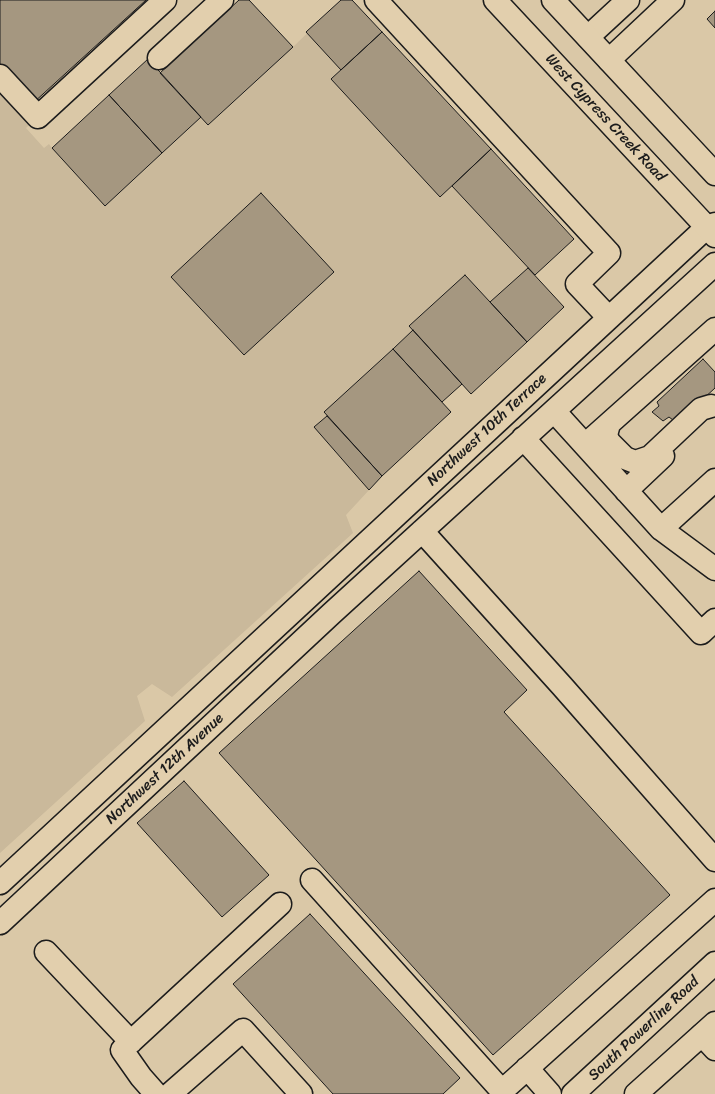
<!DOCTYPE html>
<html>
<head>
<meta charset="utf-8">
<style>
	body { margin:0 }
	canvas { display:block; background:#dac8a7 }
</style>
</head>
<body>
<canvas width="715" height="1094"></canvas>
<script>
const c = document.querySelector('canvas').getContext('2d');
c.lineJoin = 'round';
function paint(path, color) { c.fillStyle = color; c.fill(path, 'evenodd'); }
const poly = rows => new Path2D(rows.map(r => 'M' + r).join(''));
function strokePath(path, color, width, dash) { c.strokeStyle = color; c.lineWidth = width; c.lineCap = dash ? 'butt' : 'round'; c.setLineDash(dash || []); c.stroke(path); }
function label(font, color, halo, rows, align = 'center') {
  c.font = font + ' Sriracha,sans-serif'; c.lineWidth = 3.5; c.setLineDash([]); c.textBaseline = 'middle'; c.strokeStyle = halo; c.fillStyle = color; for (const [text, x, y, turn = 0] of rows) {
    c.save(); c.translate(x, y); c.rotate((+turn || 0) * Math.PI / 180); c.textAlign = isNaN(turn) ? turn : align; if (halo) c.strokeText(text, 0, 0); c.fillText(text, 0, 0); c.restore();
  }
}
paint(poly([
	[0,0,165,0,26,128,44,148,49,144,52,148,148,59,160,73,239,0,249,0,293,47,341,0,352,0,574,239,535,275,564,307,471,394,462,384,442,402,451,412,382,476,346,515,353,533,172,697,152,684,137,696,145,721,0,853]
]), '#cab99b');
const building = poly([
	[0,0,146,0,32,104,0,69,0,0],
	[239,0,249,0,293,47,208,125,160,73,239,0],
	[341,0,352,0,382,32,341,70,306,32,341,0],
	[715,11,715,28,707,19,715,11],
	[382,32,491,149,440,197,331,79,382,32],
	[148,59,201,117,162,153,109,95,148,59],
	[109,95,162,153,105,206,52,148,109,95],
	[491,149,574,239,535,275,452,186,491,149],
	[261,193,334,272,244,355,171,277,261,193],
	[528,268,564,307,527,342,490,302,528,268],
	[465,275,527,342,471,394,409,326,465,275],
	[413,330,462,384,442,402,393,349,413,330],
	[393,349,451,412,382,476,324,412,393,349],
	[703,359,715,372,715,388,677,423,669,417,663,421,652,412,659,406,657,402,703,359],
	[327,416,382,476,369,490,314,427,327,416],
	[419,571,527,690,504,712,670,895,493,1055,219,753,419,571],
	[184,781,269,875,222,917,137,823,184,781],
	[310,914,460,1078,443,1094,333,1094,233,984,310,914]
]);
paint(building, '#a59780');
strokePath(building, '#1c1c1c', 1);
const minor = poly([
	[376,0,609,253,577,284,609,318],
	[588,37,628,0],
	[159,58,222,0],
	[609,60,673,0],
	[0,76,38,117,165,0],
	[554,411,661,529,715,569],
	[609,424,606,435,609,442,625,458,635,462,650,457,701,409,711,406],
	[523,438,701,633,715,620],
	[585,445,715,329],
	[626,491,663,456],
	[661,529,715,480],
	[422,531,562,686,715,860],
	[312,880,502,1091,715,900],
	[0,883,707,227,715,224],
	[0,923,331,614,715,264],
	[46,952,131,1042],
	[702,1035,715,1049],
	[527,1068,550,1094],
	[156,1094,141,1077,122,1050,280,904],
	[170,1094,243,1030,301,1094]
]);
const major = poly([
	[495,0,715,236],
	[553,0,715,174],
	[573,1094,715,963],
	[636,1094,715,1023]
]);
strokePath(minor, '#1c1c1c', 25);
strokePath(major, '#1c1c1c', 25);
strokePath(minor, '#e2cfad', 22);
strokePath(major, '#e2cfad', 22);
label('15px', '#1c1c1c', '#e2cfad', [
	["West Cypress Creek Road",605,118,47],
	["Northwest 10th Terrace",487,430,-43],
	["Northwest 12th Avenue",165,769,-43],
	["South Powerline Road",644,1029,-43]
]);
</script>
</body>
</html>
